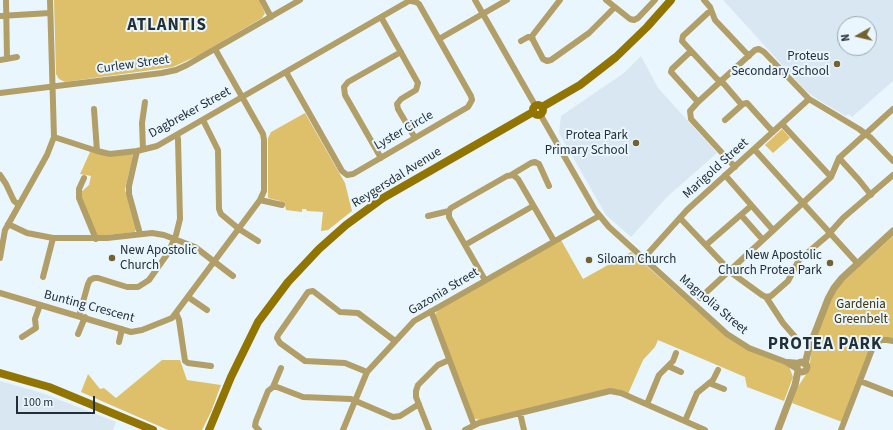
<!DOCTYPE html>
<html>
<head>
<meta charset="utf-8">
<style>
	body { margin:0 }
	#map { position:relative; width:893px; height:430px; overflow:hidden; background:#e9f6fe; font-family:"Source Sans 3",sans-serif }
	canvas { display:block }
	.north { position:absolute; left:837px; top:16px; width:40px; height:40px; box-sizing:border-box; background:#e9f6fe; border:1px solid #9aa6ae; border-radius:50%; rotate:262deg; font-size:11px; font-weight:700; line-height:16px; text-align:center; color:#232f36 }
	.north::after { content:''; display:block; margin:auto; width:14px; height:18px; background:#736230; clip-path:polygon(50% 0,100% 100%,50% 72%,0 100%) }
	.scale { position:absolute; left:16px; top:396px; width:79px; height:18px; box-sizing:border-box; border:2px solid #232f36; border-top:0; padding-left:5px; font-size:12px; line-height:14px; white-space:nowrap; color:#232f36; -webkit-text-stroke:3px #e9f6fe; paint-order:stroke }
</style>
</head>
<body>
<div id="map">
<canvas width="893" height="430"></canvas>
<div class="north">N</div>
<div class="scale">100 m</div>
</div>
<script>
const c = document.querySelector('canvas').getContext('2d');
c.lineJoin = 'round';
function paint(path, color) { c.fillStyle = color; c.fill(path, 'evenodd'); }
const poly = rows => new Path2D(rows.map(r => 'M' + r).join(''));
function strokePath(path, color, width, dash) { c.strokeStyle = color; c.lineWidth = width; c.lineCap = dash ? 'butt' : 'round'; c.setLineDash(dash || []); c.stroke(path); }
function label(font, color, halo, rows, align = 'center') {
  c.font = font + ' "Source Sans 3",sans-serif'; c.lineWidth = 4; c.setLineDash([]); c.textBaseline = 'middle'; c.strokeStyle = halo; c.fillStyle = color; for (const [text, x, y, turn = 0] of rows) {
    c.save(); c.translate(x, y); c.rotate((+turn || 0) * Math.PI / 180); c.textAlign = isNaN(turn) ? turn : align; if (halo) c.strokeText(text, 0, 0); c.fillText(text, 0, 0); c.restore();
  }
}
paint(poly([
	[723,0,893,0,893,81,852,117,848,114,846,116,817,99,805,90],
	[845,24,869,24,869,48,845,48],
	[641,56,658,88,717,153,667,197,631,237,606,215,559,133,561,116,624,73],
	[0,381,42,393,116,422,113,430,0,430]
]), '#d8e7f1');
paint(poly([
	[54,0,259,0,265,13,262,18,199,55,173,67,65,82,59,79,56,74],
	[305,113,345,183,352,211,328,230,321,231,323,212,307,211,306,209,302,209,302,212,286,210,285,205,280,201,268,198,268,138,271,132],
	[782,129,790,138,773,153,765,145],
	[90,152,131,154,133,156,125,190,137,227,135,232,99,236,97,236,81,198,81,192,89,185,91,176,80,174,81,172],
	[893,236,893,339,877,340,872,344,842,422,792,403,797,388,809,370,812,348,830,301,840,284],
	[561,240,583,279,631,252,721,332,789,366,793,377,784,401,747,387,745,377,658,340,655,347,643,360,628,394,617,389,480,420,476,419,474,418,435,315,436,313,438,310],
	[162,360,180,360,187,380,221,385,211,412,202,430,168,430,81,392,88,374,100,389,104,388,116,398]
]), '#dec06a');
strokePath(poly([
	[6,0,7,59],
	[262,0,271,17],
	[475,0,535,105],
	[560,0,532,36,533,40,543,59,547,61,551,60,589,33,615,7],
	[606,0,630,19,634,20,638,18,655,0],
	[704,0,710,7,715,20,749,56],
	[711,10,683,36,682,41,717,79,724,84,742,105],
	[0,16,50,13],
	[381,17,418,83,416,90,401,99,397,104,398,109,415,138],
	[439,39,507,0],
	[521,41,528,37,532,38],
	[691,51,672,69,671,72,698,102],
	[0,60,17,57],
	[0,93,162,73,176,70,187,65,300,0],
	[94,109,97,151],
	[540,114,595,210,609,227,727,334,749,348,786,362,797,369],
	[203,120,218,150,219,209,221,214,239,229,258,241],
	[725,120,743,104,747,103,773,132],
	[782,124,831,177],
	[54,137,97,151,110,154,137,151,157,146,409,1,411,1,416,2,419,4,471,96,472,100,468,107,353,174,347,175,342,171,286,72],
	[143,149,142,123,145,102],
	[754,149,858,264],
	[137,151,129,186,129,194,140,234],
	[381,158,345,95,344,87,348,82,401,52],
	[839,158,859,180,871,195],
	[735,167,691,119,690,111,698,102,755,50,759,49,764,52,809,99],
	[0,175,6,184,14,201,19,205],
	[511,175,531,163,535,162,539,164,549,186],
	[725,175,773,230],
	[84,178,79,189,79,198,96,239],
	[260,200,282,205],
	[741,215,763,240],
	[428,216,449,211],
	[680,218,733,274,762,295,766,297,771,296,788,281,799,260,827,236,843,218,893,175],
	[8,224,27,233,53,238,107,238,152,233,164,235,195,247,233,276],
	[465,245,533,206],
	[706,245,751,206],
	[0,258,5,230,47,155,54,137,50,0],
	[643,259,687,210,809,99,859,129,871,138,893,161],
	[43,277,53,238],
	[485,280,449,217,449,211,451,208,507,176,513,175,518,179,554,241],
	[0,293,131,332,142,330,172,318,260,200,264,191,264,140,263,134,215,49],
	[188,297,207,310],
	[766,297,783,323,796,338],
	[700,298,831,177,839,158,893,109],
	[431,311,474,425],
	[176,313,179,320,185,361,188,363,211,366],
	[79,316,88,284,90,280,94,278,98,278,127,287,138,287,149,280,168,253,176,235,180,219,178,139,177,135],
	[78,334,85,317],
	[22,337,36,328,35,319,40,305],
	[119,342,122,329],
	[788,362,800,363],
	[668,366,681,372],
	[367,372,345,363,305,361,280,343,277,338,278,335,308,292,313,291,340,312,358,313,395,341],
	[860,381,893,394],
	[709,383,724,389],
	[273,387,277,387,303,397,351,399,393,417,400,416,419,404],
	[647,404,659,375,673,361,676,353],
	[520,413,524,430],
	[685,421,697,393,713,380,718,370],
	[259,430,255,426,256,421,268,391,273,387,281,368],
	[343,430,367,372,414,321,599,216],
	[429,430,416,397,416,391,418,385,438,365,449,360],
	[465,430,479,423,610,391,621,393,705,430],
	[841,430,873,347,881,340,887,340,893,341]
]), '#b29e67', 6);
strokePath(poly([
	'797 367a5 5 0 1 1 10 0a5 5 0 1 1-10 0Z',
	[805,364,809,348,828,299,834,288,842,278,893,231],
	[778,430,795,385,798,371]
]), '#b29e67', 7);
strokePath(poly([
	'533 110a5 5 0 1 1 10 0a5 5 0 1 1-10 0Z',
	[542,107,580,85,616,57,647,27,671,0],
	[0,373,49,387,153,430],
	[209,430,231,377,258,322,288,282,319,249,346,225,383,198,533,112]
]), '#927400', 8);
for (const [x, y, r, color] of [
	[837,64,4,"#736230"],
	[636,143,4,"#736230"],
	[112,258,4,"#736230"],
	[589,260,4,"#736230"],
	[830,263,4,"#736230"]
]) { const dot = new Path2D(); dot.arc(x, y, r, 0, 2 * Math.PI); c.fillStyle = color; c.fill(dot); strokePath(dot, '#e9f6fe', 1.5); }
label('13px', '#232f36', '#e9f6fe', [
	["Proteus",829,57],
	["Secondary School",829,72],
	["Protea Park",628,136],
	["Primary School",628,151],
	["New Apostolic",120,251,"left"],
	["Church",120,266,"left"],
	["New Apostolic",822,256],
	["Church Protea Park",822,271],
	["Siloam Church",597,260,"left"]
], 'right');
label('13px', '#232f36', '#e9f6fe', [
	["Curlew Street",133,65,-8],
	["Dagbreker Street",190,113,-29],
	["Lyster Circle",404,131,-30],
	["Marigold Street",716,169,-42],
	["Reygersdal Avenue",397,178,-32],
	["Gazonia Street",444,292,-31],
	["Magnolia Street",713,305,40],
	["Bunting Crescent",89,307,15]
]);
label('13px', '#41350e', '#e9f6fe', [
	["Gardenia",861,305],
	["Greenbelt",861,320]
]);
c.letterSpacing = '1px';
label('bold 17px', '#232f36', '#e9f6fe', [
	["ATLANTIS",167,26],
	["PROTEA PARK",825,345]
]);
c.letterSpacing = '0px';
</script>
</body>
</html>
